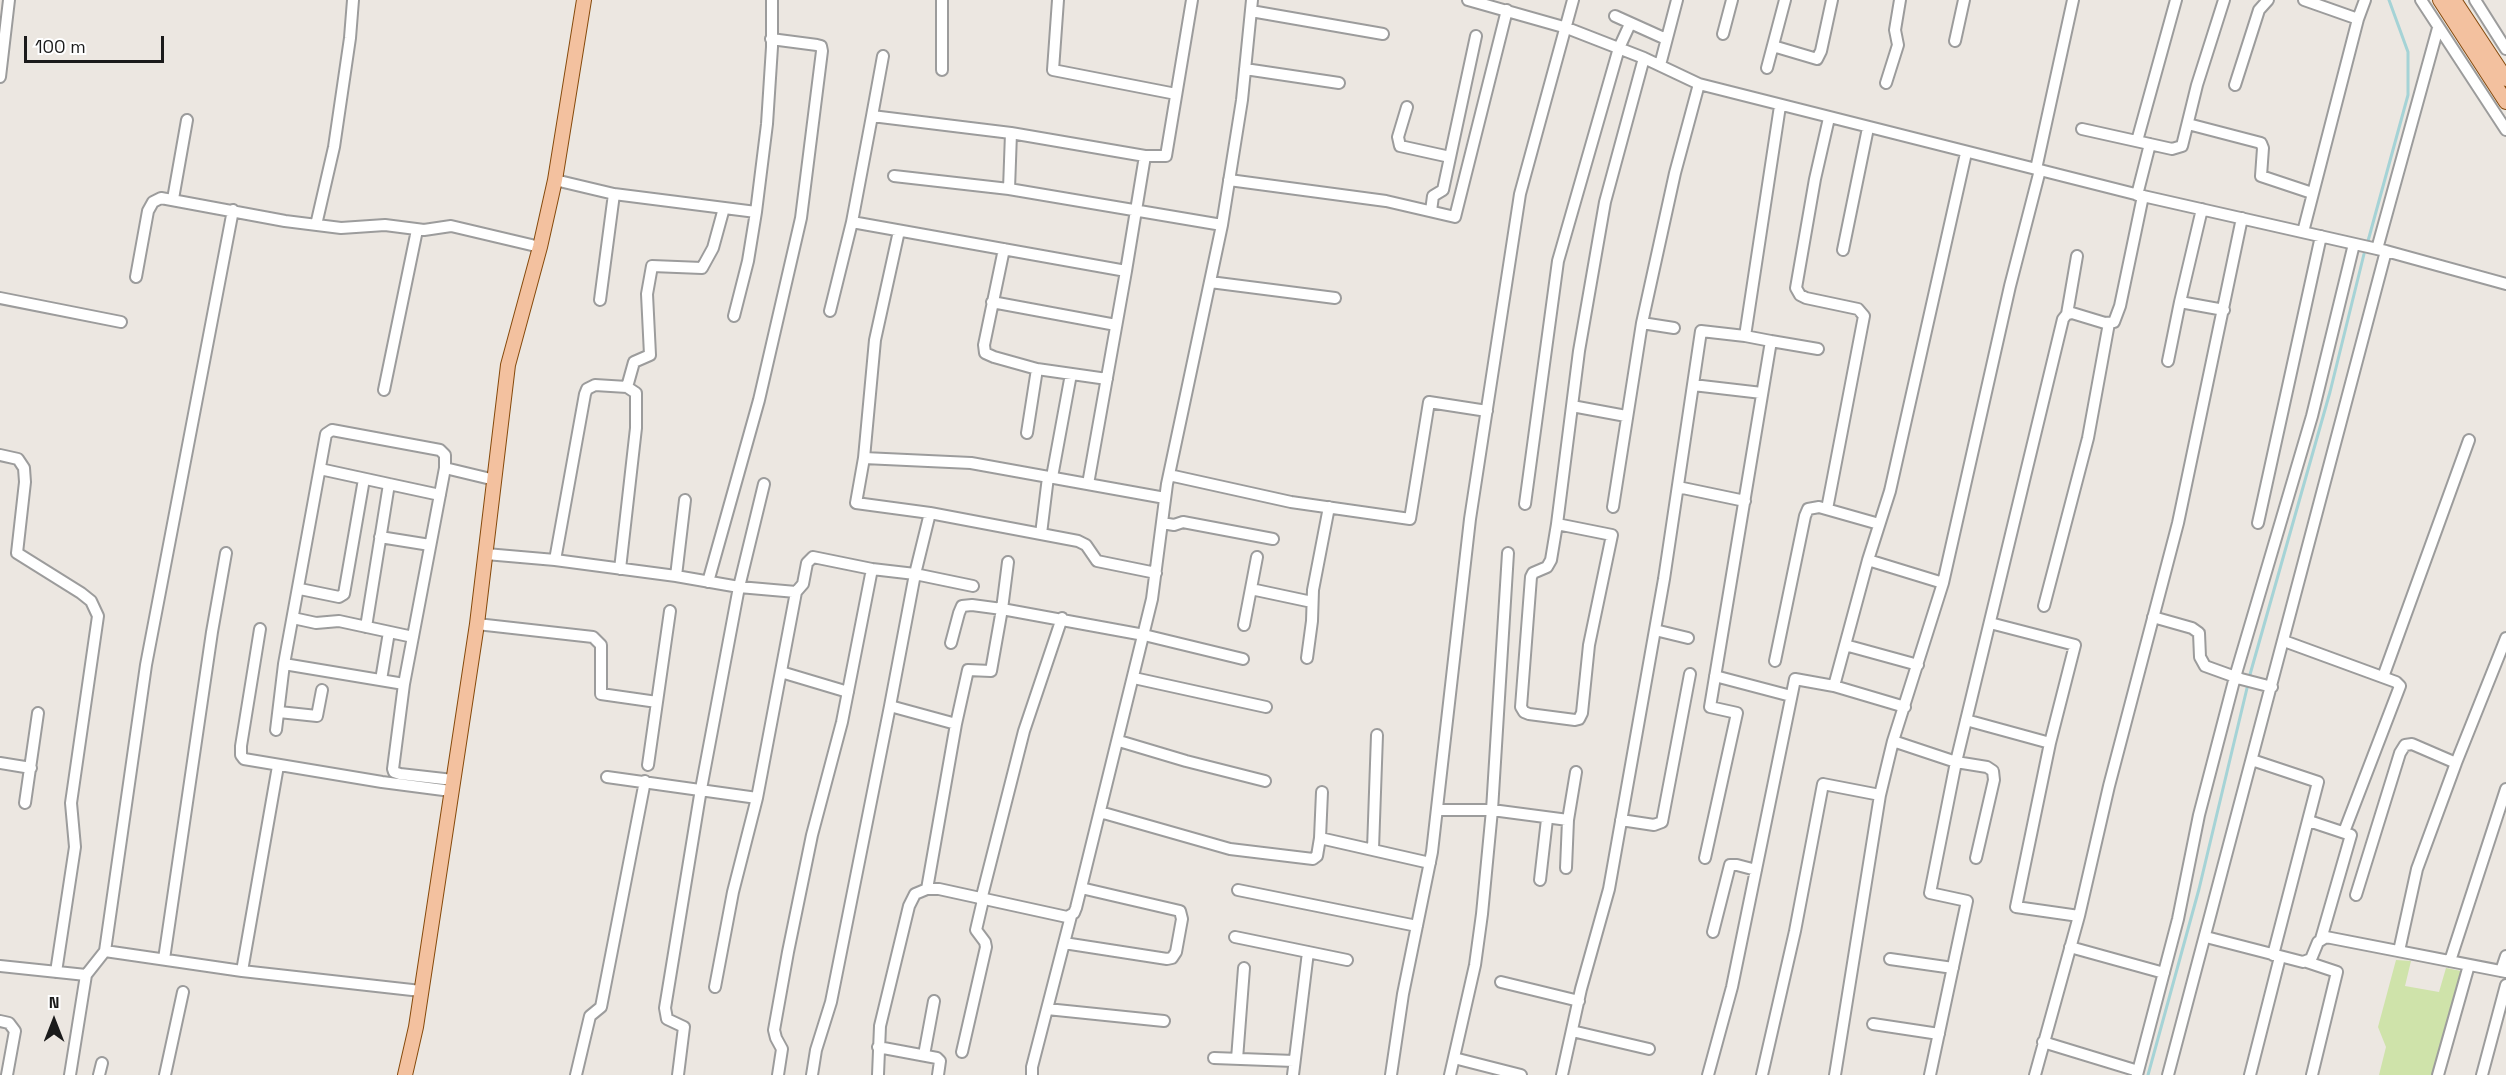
<!DOCTYPE html>
<html>
<head>
<meta charset="utf-8">
<style>
	body { margin:0 }
	#map { position:relative; width:2506px; height:1075px; overflow:hidden; background:#ece7e1; font-family:"Space Grotesk",sans-serif }
	canvas { display:block }
	.north { position:absolute; left:24px; top:991px; width:60px; height:60px; -webkit-text-stroke:4px #fff; paint-order:stroke; rotate:0deg; font-size:16px; font-weight:700; line-height:24px; text-align:center; color:#1b1b1b }
	.north::after { content:''; display:block; margin:auto; width:21px; height:27px; background:#1b1b1b; clip-path:polygon(50% 0,100% 100%,50% 72%,0 100%) }
	.scale { position:absolute; left:24px; top:36px; width:140px; height:27px; box-sizing:border-box; border:3px solid #1b1b1b; border-top:0; padding-left:8px; font-size:18px; line-height:21px; white-space:nowrap; color:#1b1b1b; -webkit-text-stroke:4px #fff; paint-order:stroke }
</style>
</head>
<body>
<div id="map">
<canvas width="2506" height="1075"></canvas>
<div class="north">N</div>
<div class="scale">100 m</div>
</div>
<script>
const c = document.querySelector('canvas').getContext('2d');
c.lineJoin = 'round';
function paint(path, color) { c.fillStyle = color; c.fill(path, 'evenodd'); }
const poly = rows => new Path2D(rows.map(r => 'M' + r).join(''));
function strokePath(path, color, width, dash) { c.strokeStyle = color; c.lineWidth = width; c.lineCap = dash ? 'butt' : 'round'; c.setLineDash(dash || []); c.stroke(path); }
paint(poly([
	[2396,960,2411,961,2405,986,2439,992,2446,968,2461,971,2434,1075,2379,1075,2386,1047,2378,1027]
]), '#cfe3aa');
strokePath(poly([
	[2368,241,2408,95,2408,52,2389,0],
	[2249,678,2330,392,2364,254],
	[2148,1075,2199,889,2248,684]
]), '#a5d3d6', 3);
const minor = poly([
	[1058,0,1053,70,1176,94],
	[1468,0,1567,28,1644,58,1699,84,2143,196,2386,251,2506,284],
	[2304,0,2358,19],
	[2421,0,2506,130],
	[2475,0,2506,49],
	[1251,11,1383,34],
	[1615,16,1666,39],
	[1723,34,1732,0],
	[1955,41,1964,0],
	[1773,46,1817,59,1821,51,1832,0],
	[1660,65,1677,0],
	[1767,68,1785,0],
	[1245,69,1339,83],
	[942,70,942,0],
	[0,77,9,0],
	[1886,83,1898,45,1895,30,1900,0],
	[2235,85,2259,10,2268,0],
	[1407,107,1398,137,1400,146,1450,157],
	[872,116,1011,133,1145,156,1126,271,852,222,872,116],
	[872,116,883,56],
	[2188,124,2261,143,2263,148,2261,176,2312,193],
	[2082,129,2172,149,2182,146,2197,85,2224,0],
	[2137,141,2176,0],
	[1145,156,1166,156,1192,0],
	[2036,169,2073,0],
	[894,176,1009,189,1222,225],
	[555,180,614,194,756,212,767,124,772,47,772,0],
	[1229,180,1386,201,1455,217,1507,10],
	[1009,189,1011,133],
	[2137,195,2150,144],
	[173,199,187,120],
	[2202,209,2180,302,2224,310],
	[1431,211,1433,196,1443,190,1476,36],
	[316,225,334,147,350,38,353,0],
	[899,231,875,340,864,458,856,503,930,513],
	[2303,232,2358,19,2365,0],
	[1004,249,984,345,985,353,994,357,1037,369,1107,379],
	[2377,249,2438,28],
	[1843,250,1868,128],
	[136,277,148,211,153,202,161,198,285,221,341,228,385,225,424,230,451,226,540,247],
	[1210,282,1335,298],
	[0,298,121,322],
	[600,300,614,194],
	[992,302,1116,325],
	[830,311,852,222],
	[2067,314,2077,256],
	[734,316,748,261,756,212],
	[1642,323,1674,328],
	[1771,341,1818,349],
	[2168,361,2180,302],
	[1693,385,1762,393],
	[627,387,634,362,650,355,647,294,652,266,702,268,713,248,724,208],
	[384,390,417,230],
	[1572,406,1626,416],
	[1027,433,1037,369],
	[0,455,18,459,24,468,25,482,17,553,81,593,91,601,98,616,71,803,75,847,56,972],
	[864,458,971,463,1165,498],
	[445,468,495,480],
	[320,469,389,484,366,627],
	[1169,475,1291,502,1410,519,1429,402,1487,411],
	[1052,477,1071,374],
	[389,484,440,495],
	[1088,484,1126,271],
	[1678,487,1745,501],
	[1525,504,1558,261,1619,48,1630,24],
	[1613,507,1642,323,1675,173,1699,84],
	[1827,509,1864,316,1858,309,1806,298,1800,295,1796,288,1815,179,1829,118],
	[1162,523,1174,525,1183,522,1273,539],
	[2258,523,2321,236],
	[1557,524,1551,560,1547,567,1533,573,1531,577,1521,707,1524,712,1529,714,1575,720,1579,719,1582,713,1589,645,1612,535,1557,524,1579,351,1605,202,1644,58],
	[1041,534,1048,477],
	[380,537,430,545],
	[486,554,555,560,676,576,739,587,796,592,803,584,807,563,813,557,872,569,915,574,930,513,1078,541,1086,545,1097,561,1156,573],
	[555,560,585,394,587,389,595,385,627,387,636,393,636,428,620,569],
	[676,576,685,500],
	[708,582,759,400,801,218,822,51,821,46,817,45,771,39],
	[1943,583,1868,560,1890,491,1966,153],
	[300,589,339,597,344,594,364,479],
	[1251,589,1312,602],
	[2044,606,2088,438,2109,323],
	[2153,617,2192,628,2199,633,2200,657,2205,666,2241,679,2272,687],
	[293,618,316,623,339,621,413,637],
	[1990,623,2075,645,2050,743],
	[477,624,593,637,601,645,601,694,657,702],
	[1244,625,1257,557],
	[260,629,241,746,241,755,244,759,382,782,451,791],
	[1655,630,1688,638],
	[2284,641,2396,682,2400,686,2344,832],
	[951,643,959,613,962,606,972,605,1002,609,1008,562],
	[1845,645,1918,665],
	[1307,658,1312,621,1313,590,1329,507],
	[1775,661,1805,516,1808,509,1819,507,1879,524],
	[284,664,404,684],
	[781,672,848,692],
	[1715,676,1791,696],
	[2383,677,2469,440],
	[1134,678,1266,707],
	[381,680,389,632],
	[1834,686,1868,560],
	[279,712,317,716,322,690],
	[1966,720,2050,743,2016,907,2079,916],
	[956,724,968,670,991,671,1002,609,1144,635,1243,659],
	[276,730,284,664,326,434,332,430,440,450,445,455,445,468,404,684,393,769,394,772,400,774,453,780],
	[1119,741,1186,761,1265,781],
	[1893,741,1956,762,1987,767,1993,771,1994,780,1976,858],
	[2252,760,2318,782,2273,955],
	[0,763,31,768],
	[648,765,670,611],
	[607,777,757,798,796,592],
	[25,803,38,713],
	[1437,810,1492,810,1568,820,1566,868],
	[1100,812,1230,849,1313,859,1317,856,1320,838,1322,792],
	[1568,820,1576,772],
	[1621,820,1654,825,1662,822,1690,674],
	[2309,821,2351,835,2321,939],
	[1320,838,1430,863],
	[1373,849,1377,735],
	[1705,858,1737,713,1710,707,1771,341,1745,336,1780,106],
	[1540,880,1547,819],
	[927,889,956,724,890,706,915,574,973,586],
	[1238,890,1417,926],
	[2356,895,2400,753,2405,745,2412,744,2456,763],
	[981,900,1024,731,1062,618],
	[1713,932,1730,865,1737,865,1756,870],
	[1235,937,1347,960],
	[2206,937,2303,962,2311,959,2318,942,2326,937,2506,972],
	[1064,943,1167,959,1172,958,1176,952,1182,919,1180,911,1081,888],
	[2070,947,2164,973],
	[105,951,146,665,233,210],
	[2399,951,2417,869,2456,763,2506,638],
	[164,959,212,632,226,553],
	[1890,959,1953,968],
	[2450,961,2506,789],
	[2307,962,2337,972,2312,1075],
	[0,966,86,975,105,951,242,971,421,991],
	[242,971,278,766],
	[2501,971,2506,956],
	[1501,982,1579,1001],
	[715,987,733,892,757,798],
	[1047,1009,1164,1021],
	[0,1021,9,1023,15,1031,7,1075],
	[1873,1024,1939,1034],
	[1572,1031,1649,1049],
	[2043,1042,2138,1071],
	[878,1047,937,1058,940,1061,938,1075],
	[962,1052,986,947,985,942,976,930,983,900],
	[924,1055,934,1001],
	[1214,1058,1294,1061],
	[1454,1058,1521,1075],
	[1237,1059,1244,968],
	[70,1075,86,975],
	[99,1075,102,1063],
	[165,1075,183,992],
	[576,1075,590,1016,601,1007,645,781],
	[678,1075,684,1027,667,1019,665,1008,701,789,739,587,764,484],
	[778,1075,782,1049,776,1038,774,1030,788,952,812,835,842,722,872,569],
	[812,1075,816,1050,831,1002,890,706],
	[878,1075,880,1026,909,906,915,894,927,889,939,889,1067,917,1074,913,1076,908,1152,599,1167,484,1222,225,1242,100,1252,0],
	[1032,1075,1032,1067,1071,916],
	[1293,1075,1308,952],
	[1391,1075,1403,994,1432,852,1470,519,1520,194,1573,0],
	[1450,1075,1475,965,1482,914,1492,810,1508,553],
	[1562,1075,1581,989,1609,889,1664,579,1701,331,1745,336],
	[1708,1075,1732,987,1795,679,1834,686,1905,707],
	[1762,1075,1795,931,1823,784,1880,795],
	[1835,1075,1880,795,1893,741,1943,583,2010,286,2040,170],
	[1930,1075,1967,901,1930,893,1956,762,2063,319,2067,314,2072,313,2105,323,2114,322,2120,306,2143,196],
	[2035,1075,2079,916,2109,786,2178,523,2242,218],
	[2137,1075,2178,919,2199,815,2235,677,2312,416,2354,244],
	[2168,1075,2386,251],
	[2250,1075,2280,957],
	[2438,1075,2469,965],
	[2482,1075,2506,985]
]);
const major = poly([
	[2440,0,2506,102],
	[2454,0,2506,79],
	[405,1075,416,1027,477,624,508,365,540,247,555,180,584,0]
]);
strokePath(minor, '#9c9c9c', 14);
strokePath(major, '#864a0c', 16);
strokePath(minor, '#fff', 10);
strokePath(major, '#f3c19f', 14);
</script>
</body>
</html>
